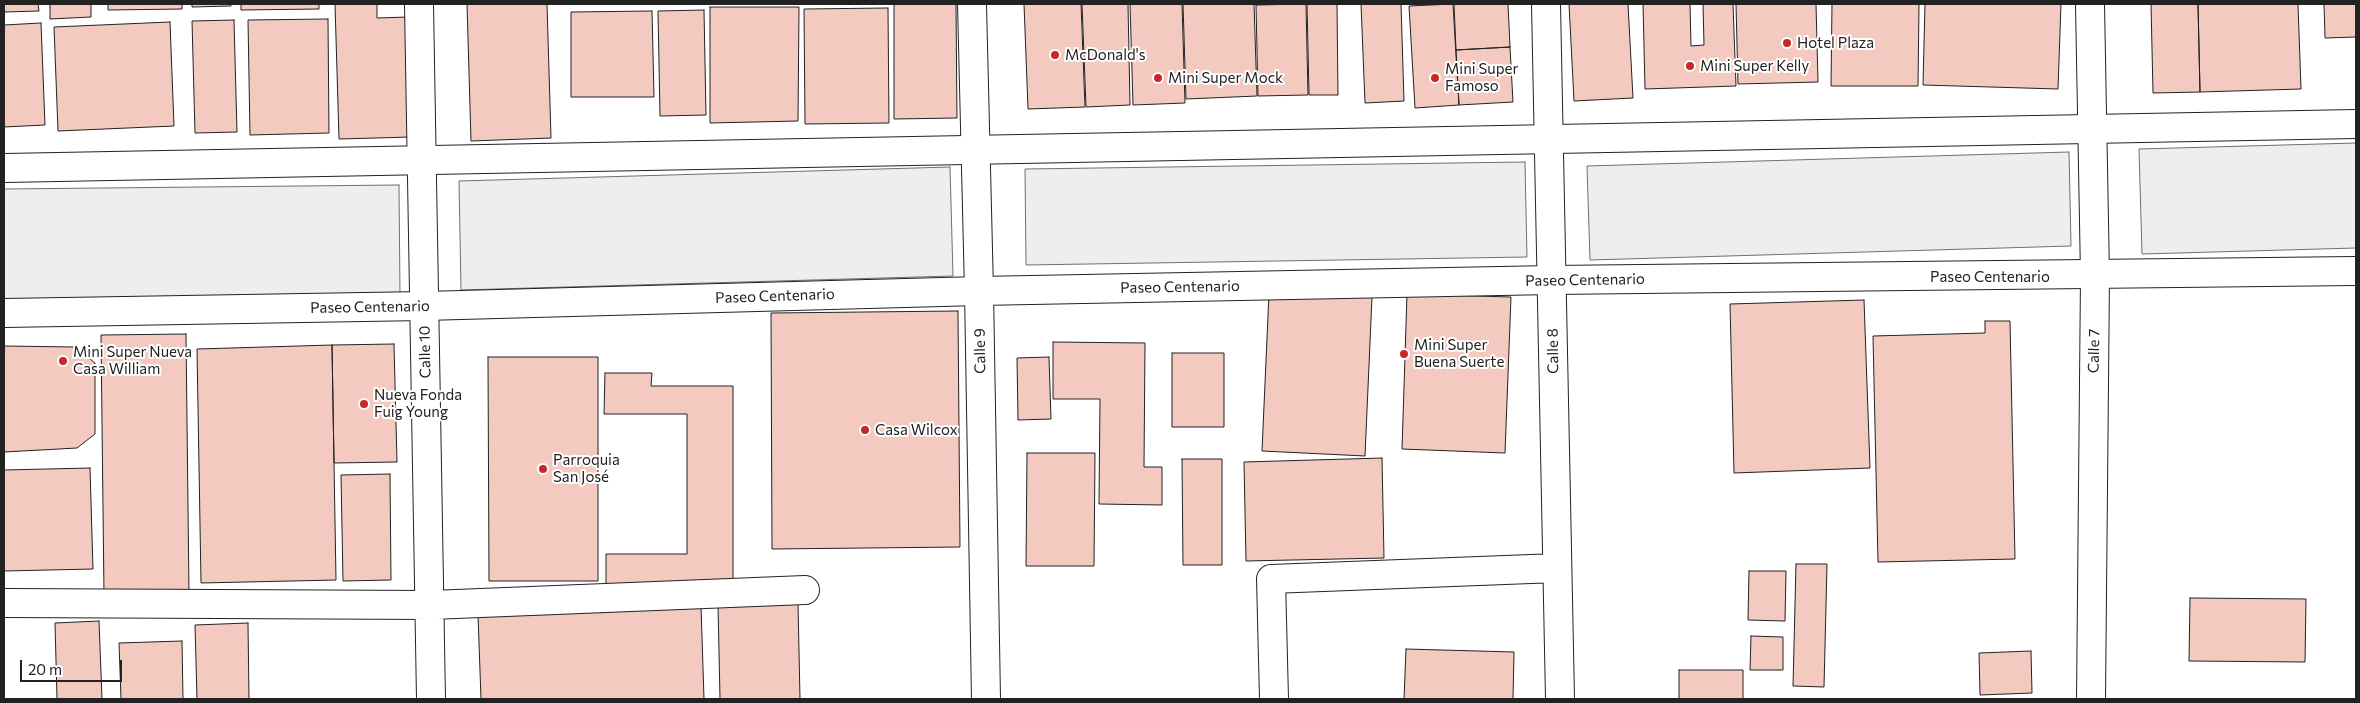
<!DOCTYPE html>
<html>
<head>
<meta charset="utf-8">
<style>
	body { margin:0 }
	#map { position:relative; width:2360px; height:703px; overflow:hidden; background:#fff; font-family:Commissioner,sans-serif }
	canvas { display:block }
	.frame { position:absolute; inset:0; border:5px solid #222; pointer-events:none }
	.scale { position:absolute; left:20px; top:660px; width:102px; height:22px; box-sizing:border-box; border:2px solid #222; border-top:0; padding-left:6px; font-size:15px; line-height:18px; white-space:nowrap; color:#222; -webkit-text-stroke:4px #fff; paint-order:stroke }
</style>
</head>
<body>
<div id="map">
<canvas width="2360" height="703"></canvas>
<div class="frame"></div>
<div class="scale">20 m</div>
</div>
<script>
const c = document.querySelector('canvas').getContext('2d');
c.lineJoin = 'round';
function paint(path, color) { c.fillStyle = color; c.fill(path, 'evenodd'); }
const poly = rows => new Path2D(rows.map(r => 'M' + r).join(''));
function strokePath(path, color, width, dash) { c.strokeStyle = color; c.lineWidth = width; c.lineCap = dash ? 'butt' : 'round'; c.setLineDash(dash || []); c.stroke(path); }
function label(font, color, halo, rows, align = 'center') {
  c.font = font + ' Commissioner,sans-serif'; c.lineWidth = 4; c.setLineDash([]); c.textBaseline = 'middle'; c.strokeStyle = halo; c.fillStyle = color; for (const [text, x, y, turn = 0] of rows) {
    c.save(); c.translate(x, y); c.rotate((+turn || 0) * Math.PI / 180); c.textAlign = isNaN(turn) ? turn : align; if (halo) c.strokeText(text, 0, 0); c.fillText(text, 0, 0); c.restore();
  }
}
const green = poly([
	[2356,143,2356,248,2142,254,2139,149,2356,143],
	[2069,152,2071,246,1590,260,1587,166,2069,152],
	[1525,162,1527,257,1026,265,1025,169,1525,162],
	[950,167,953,276,461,290,459,181,950,167],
	[399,185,400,295,4,300,4,189,399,185]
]);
paint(green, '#eee');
strokePath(green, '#6f6f6f', 1);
const building = poly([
	[4,4,38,4,39,11,4,12,4,4],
	[50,4,91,4,91,17,50,19,50,4],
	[108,4,182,4,182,9,108,10,108,4],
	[192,4,231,4,231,6,192,7,192,4],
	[241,4,319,4,319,9,241,10,241,4],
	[335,4,377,4,377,18,408,17,411,137,339,139,335,4],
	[467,4,547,4,551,138,471,141,467,4],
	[894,4,956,4,957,118,894,119,894,4],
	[1024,4,1081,4,1085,107,1028,109,1024,4],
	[1082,4,1128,4,1130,105,1086,107,1082,4],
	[1130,4,1182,4,1185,103,1133,105,1130,4],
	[1183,4,1254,4,1257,96,1186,99,1183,4],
	[1306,4,1308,95,1258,96,1256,5,1306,4],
	[1307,4,1337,4,1338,95,1309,95,1307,4],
	[1361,4,1401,4,1404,101,1365,103,1361,4],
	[1453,4,1459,105,1415,108,1409,6,1453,4],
	[1454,4,1508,4,1510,47,1456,50,1454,4],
	[1569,4,1628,4,1633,98,1574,101,1569,4],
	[1643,4,1690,4,1691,46,1704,45,1703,4,1733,4,1736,86,1645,89,1643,4],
	[1736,4,1816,4,1818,82,1738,84,1736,4],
	[1832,4,1919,4,1918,86,1831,86,1832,4],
	[1925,4,2061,4,2058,89,1923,85,1925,4],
	[2151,4,2198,4,2200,92,2153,93,2151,4],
	[2198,4,2298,4,2301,89,2200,92,2198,4],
	[2324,4,2356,4,2356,37,2325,38,2324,4],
	[710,7,799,7,798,121,710,123,710,7],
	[888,8,889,123,805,124,804,9,888,8],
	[704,10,706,115,660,116,658,11,704,10],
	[652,11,654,97,571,97,571,12,652,11],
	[328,19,329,133,250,135,248,20,328,19],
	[234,20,237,132,195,133,192,21,234,20],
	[170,22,174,126,58,131,54,27,170,22],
	[41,23,45,125,4,127,4,25,41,23],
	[1510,47,1513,102,1459,105,1456,50,1510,47],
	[1269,293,1372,297,1365,456,1262,451,1269,293],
	[1407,294,1511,297,1505,453,1402,449,1407,294],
	[1864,300,1870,468,1734,473,1730,304,1864,300],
	[958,311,960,547,772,549,771,313,958,311],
	[1985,321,2010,321,2015,559,1878,562,1873,336,1985,333,1985,321],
	[186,334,189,593,104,595,101,335,186,334],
	[1053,342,1145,343,1144,467,1162,467,1162,505,1099,504,1100,399,1053,399,1053,342],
	[394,344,397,462,334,463,332,345,394,344],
	[332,345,336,580,201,583,197,349,332,345],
	[4,346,76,347,95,363,95,434,77,448,4,452,4,346],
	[1172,353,1224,353,1224,427,1172,427,1172,353],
	[488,357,598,357,598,581,489,581,488,357],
	[1049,357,1051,419,1018,420,1017,358,1049,357],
	[605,373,652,373,651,386,733,386,733,592,606,593,606,554,687,554,687,414,604,414,605,373],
	[1027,453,1095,453,1094,566,1026,566,1027,453],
	[1382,458,1384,558,1246,561,1244,462,1382,458],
	[1182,459,1222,459,1222,565,1183,565,1182,459],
	[90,468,93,569,4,571,4,470,90,468],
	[390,474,391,580,343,581,341,475,390,474],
	[1796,564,1827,564,1824,687,1793,686,1796,564],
	[1749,571,1786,571,1785,621,1748,620,1749,571],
	[2190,598,2306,599,2305,662,2189,661,2190,598],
	[798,603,800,699,720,699,718,605,798,603],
	[701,606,704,699,481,699,478,615,701,606],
	[99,621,102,699,57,699,55,623,99,621],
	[248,623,249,699,197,699,195,625,248,623],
	[1751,636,1783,637,1783,670,1750,670,1751,636],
	[182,641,183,699,121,699,119,643,182,641],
	[1406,649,1514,652,1513,699,1404,699,1406,649],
	[2031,651,2032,693,1980,695,1979,653,2031,651],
	[1679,670,1743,670,1743,699,1679,699,1679,670]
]);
paint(building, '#f3c9c0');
strokePath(building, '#222', 1);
const minor = poly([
	[419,4,431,699],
	[972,4,979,291,986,699],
	[1546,4,1560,699],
	[2090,4,2095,276,2091,699],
	[4,603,431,605,805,590],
	[1274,699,1271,579,1557,568]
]);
const major = poly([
	[4,168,2356,124],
	[4,313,424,306,979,291,1552,280,2356,271]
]);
strokePath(minor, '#222', 30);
strokePath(major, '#222', 30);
strokePath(minor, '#fff', 28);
strokePath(major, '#fff', 28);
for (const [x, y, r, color] of [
	[1787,43,5,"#c62828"],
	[1055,55,5,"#c62828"],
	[1690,66,5,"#c62828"],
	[1158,78,5,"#c62828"],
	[1435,78,5,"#c62828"],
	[1404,354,5,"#c62828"],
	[63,361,5,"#c62828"],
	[364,404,5,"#c62828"],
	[865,430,5,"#c62828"],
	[543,469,5,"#c62828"]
]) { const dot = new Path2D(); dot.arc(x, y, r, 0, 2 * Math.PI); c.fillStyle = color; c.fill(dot); strokePath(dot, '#fff', 2); }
label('15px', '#222', '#fff', [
	["Hotel Plaza",1797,43],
	["McDonald's",1065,55],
	["Mini Super Kelly",1700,66],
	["Mini Super",1445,69],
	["Famoso",1445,86],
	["Mini Super Mock",1168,78],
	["Mini Super",1414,345],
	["Buena Suerte",1414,362],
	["Mini Super Nueva",73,352],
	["Casa William",73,369],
	["Nueva Fonda",374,395],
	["Fuig Young",374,412],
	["Casa Wilcox",875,430],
	["Parroquia",553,460],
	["San José",553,477]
], 'left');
label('15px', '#222', '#fff', [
	["Paseo Centenario",1990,277],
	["Paseo Centenario",1585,280,-1],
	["Paseo Centenario",1180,287,-1],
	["Paseo Centenario",775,296,-2],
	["Paseo Centenario",370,307,-1],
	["Calle 9",980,351,-91],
	["Calle 8",1553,351,-91],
	["Calle 7",2094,351,-89],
	["Calle 10",425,352,-91]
]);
</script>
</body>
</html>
